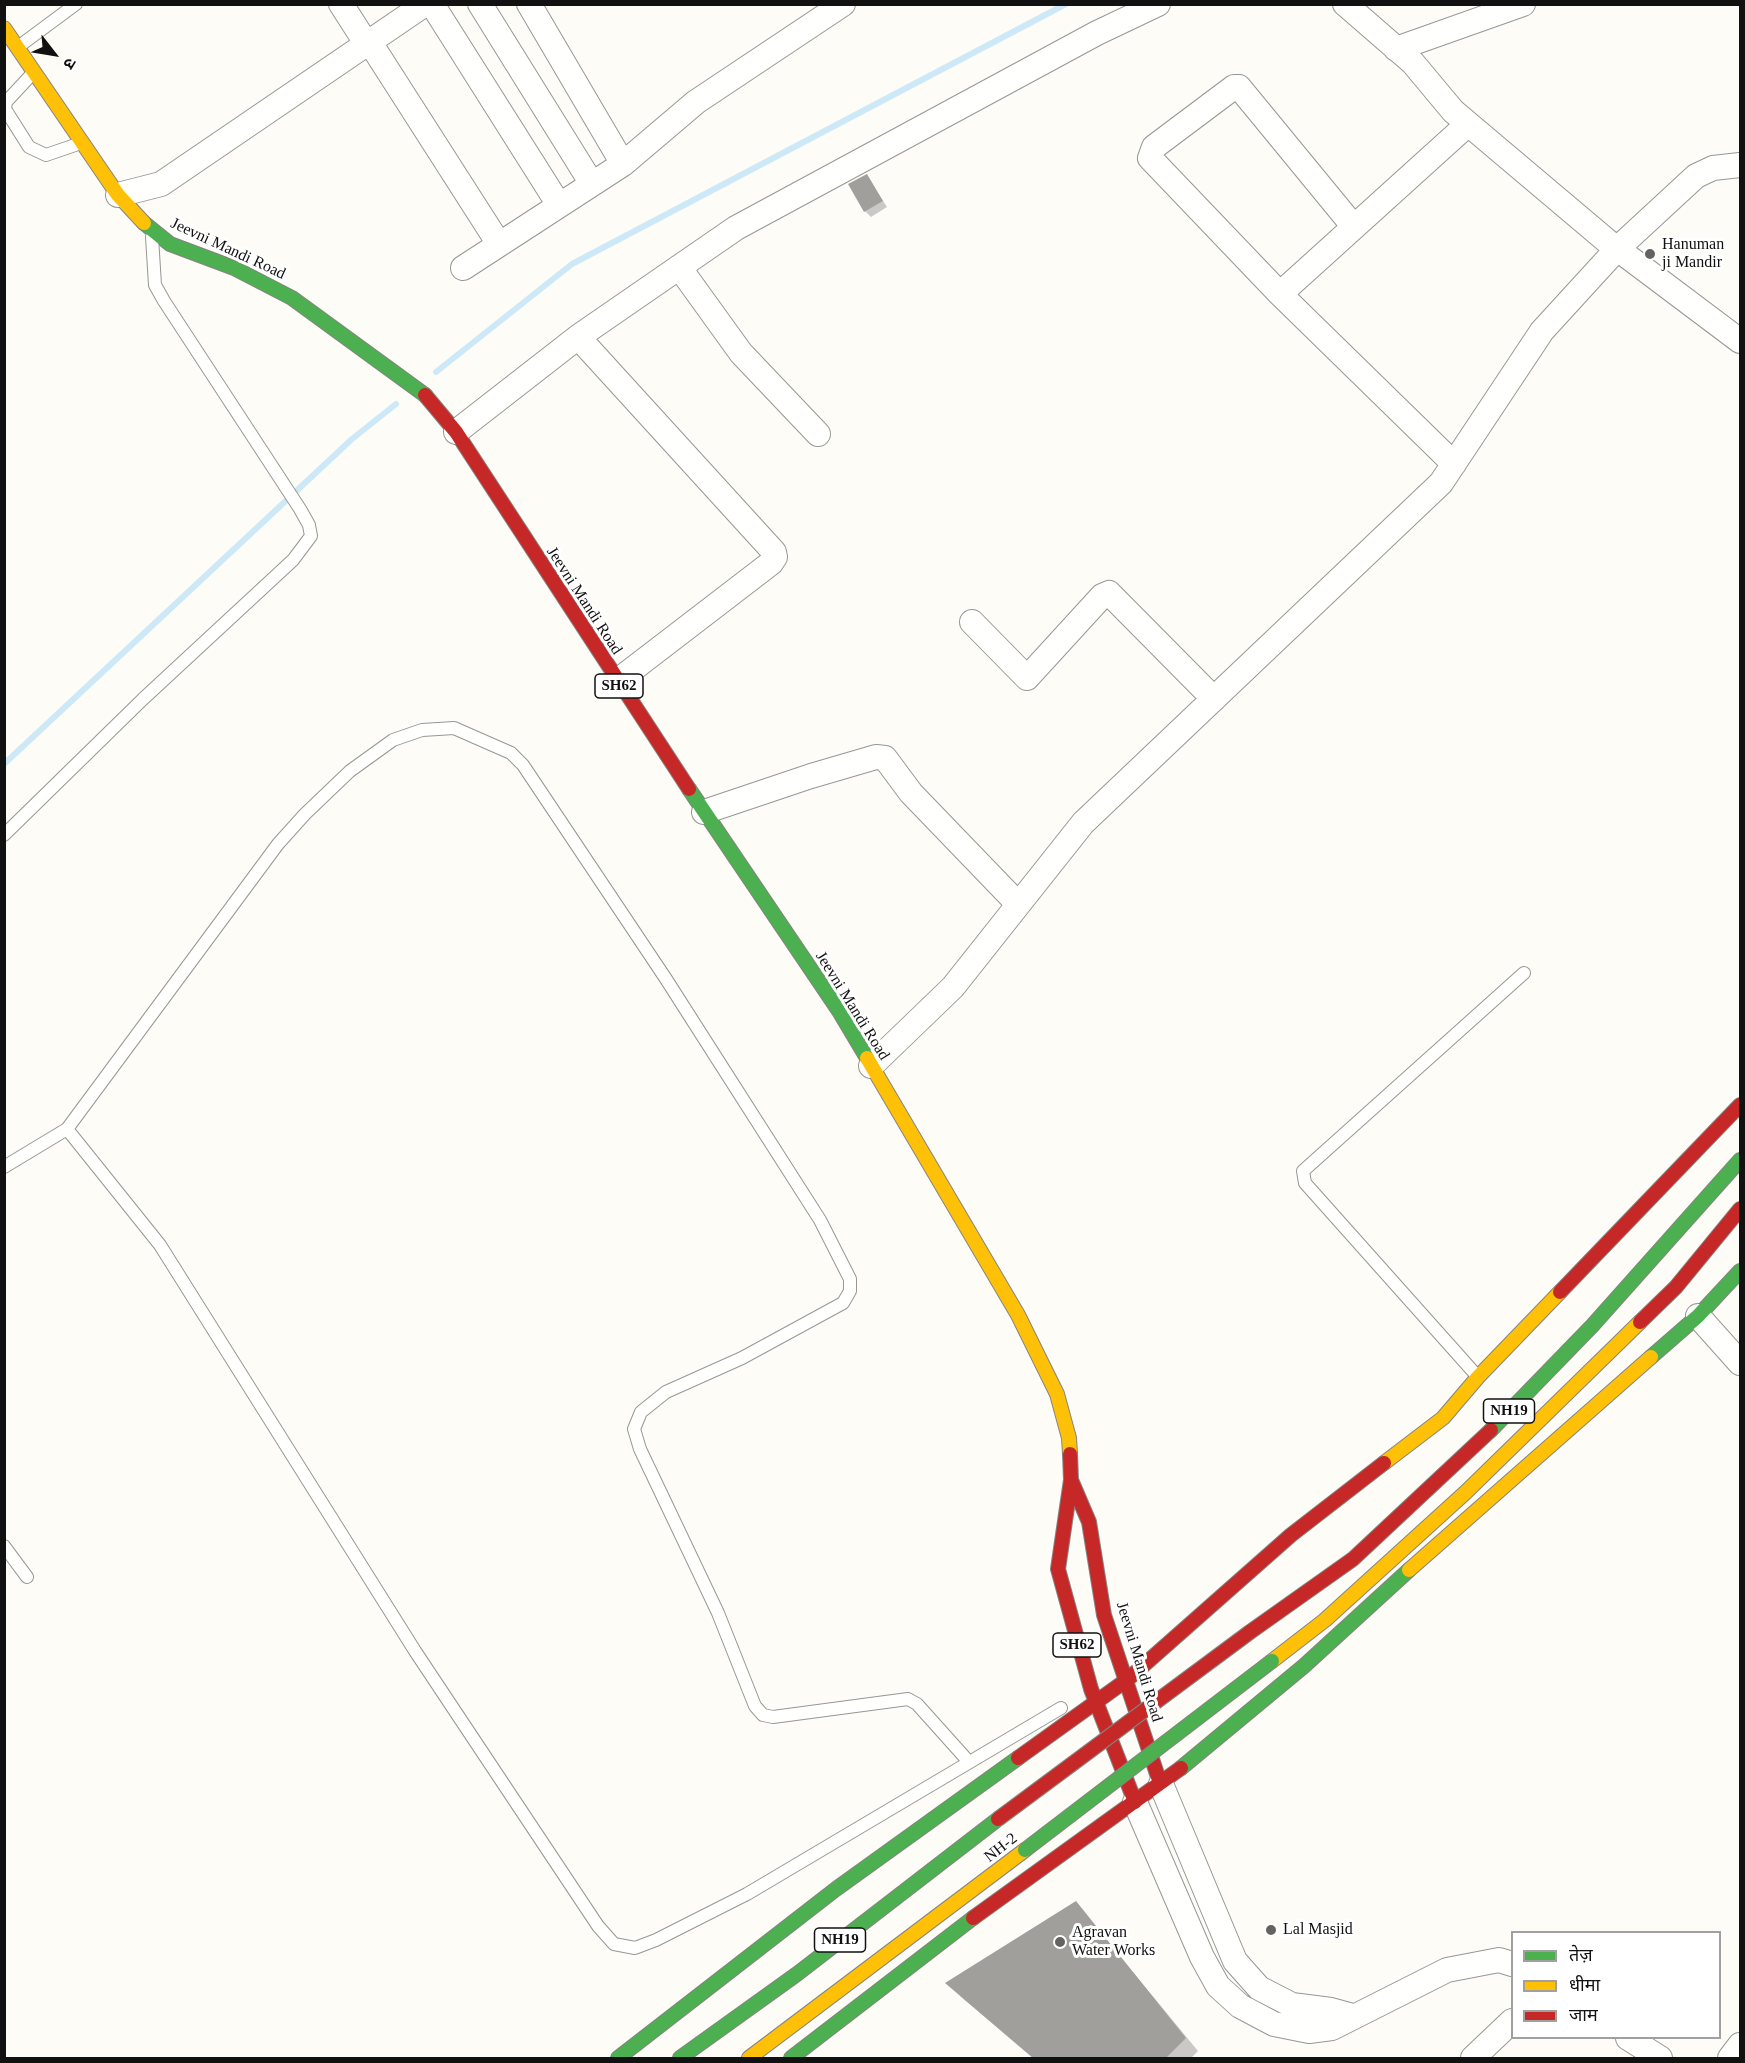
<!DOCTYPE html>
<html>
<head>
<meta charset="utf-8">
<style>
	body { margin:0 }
	#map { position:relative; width:1745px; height:2063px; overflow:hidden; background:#fdfcf7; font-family:"Times New Roman","Noto Sans Devanagari",serif }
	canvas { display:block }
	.frame { position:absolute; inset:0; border:6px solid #111; pointer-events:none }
	.legend { position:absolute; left:1511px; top:1931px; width:210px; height:108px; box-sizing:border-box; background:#fff; border:2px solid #a0a0a0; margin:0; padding:8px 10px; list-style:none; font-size:18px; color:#111 }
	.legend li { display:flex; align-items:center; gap:12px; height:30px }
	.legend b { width:30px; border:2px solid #a0a0a0 }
	.north { position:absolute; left:24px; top:24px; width:60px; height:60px; -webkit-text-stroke:4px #fff; paint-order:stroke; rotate:121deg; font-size:16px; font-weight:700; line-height:24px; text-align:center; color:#111 }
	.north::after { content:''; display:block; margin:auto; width:21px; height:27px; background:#111; clip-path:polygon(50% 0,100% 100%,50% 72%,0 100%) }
</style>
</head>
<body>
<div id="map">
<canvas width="1745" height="2063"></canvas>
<div class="frame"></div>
<ul class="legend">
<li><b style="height:8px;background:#4caf50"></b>तेज़</li>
<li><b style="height:8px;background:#ffc107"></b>धीमा</li>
<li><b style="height:8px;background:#c62828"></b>जाम</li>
</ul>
<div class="north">उ</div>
</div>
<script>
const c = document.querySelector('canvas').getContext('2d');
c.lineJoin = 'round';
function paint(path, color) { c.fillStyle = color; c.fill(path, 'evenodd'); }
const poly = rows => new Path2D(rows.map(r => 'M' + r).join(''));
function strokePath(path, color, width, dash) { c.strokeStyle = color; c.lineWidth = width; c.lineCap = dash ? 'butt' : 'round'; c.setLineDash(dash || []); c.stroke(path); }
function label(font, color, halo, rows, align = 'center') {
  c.font = font + ' "Times New Roman",serif'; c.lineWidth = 6; c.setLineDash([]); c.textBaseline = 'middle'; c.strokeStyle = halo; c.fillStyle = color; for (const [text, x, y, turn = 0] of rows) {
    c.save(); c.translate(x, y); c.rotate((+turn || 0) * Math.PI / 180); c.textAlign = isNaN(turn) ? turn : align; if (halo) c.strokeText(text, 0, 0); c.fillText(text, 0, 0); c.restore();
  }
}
paint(poly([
	[866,175,887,207,871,217,865,211],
	[1076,1903,1198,2051,1191,2058,1033,2058,960,1996]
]), '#0003');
strokePath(poly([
	[436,372,572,264,1066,4],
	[4,764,352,439,396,404]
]), '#cde8f7', 6);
paint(poly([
	[867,174,883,201,864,212,848,184],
	[1076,1901,1186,2038,1166,2058,1033,2058,945,1983]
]), '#a19f9c');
const lane = poly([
	[18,47,76,4],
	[32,74,6,102,5,109,29,147,46,155,81,143],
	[4,835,143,699,293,560,311,536,309,525,300,509,164,301,155,285,152,237],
	[67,1129,160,1245,415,1651,598,1926,614,1944,635,1948,656,1940,747,1894,1061,1708],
	[4,1167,67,1129,278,844,305,814,350,771,393,740,422,730,454,728,511,753,523,765,666,979,820,1220,850,1279,850,1291,843,1303,742,1358,666,1392,641,1412,634,1429,640,1449,718,1613,755,1706,763,1715,773,1717,908,1699,917,1704,969,1762],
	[1478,1377,1305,1183,1303,1171,1524,973],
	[4,1546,27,1577]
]);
const street = poly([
	[341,4,366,43],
	[432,4,559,205],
	[480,4,592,184],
	[529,4,623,164],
	[1345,4,1413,63,1453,111,1607,241,1740,341],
	[369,41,499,244],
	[1396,49,1523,4],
	[118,195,161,184,425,4],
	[679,267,741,353,818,434],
	[463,268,623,164,696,102,843,4],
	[1280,294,1150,158,1154,147,1234,87,1239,87,1354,227],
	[578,337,736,228,1097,33,1158,4],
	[456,432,578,337,774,552,775,557,771,563,616,682],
	[1454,464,1280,294,1468,124],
	[972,622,1027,678,1102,596,1109,593,1214,699],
	[704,812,811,776,876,757,885,758,911,793,1018,904],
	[871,1066,953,987,1083,823,1441,483,1542,331,1617,249,1696,176,1713,168,1740,165],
	[1698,1316,1740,1363],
	[1161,1784,1235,1961,1259,1988,1292,2005,1331,2010,1353,2016],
	[1135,1802,1202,1957,1218,1986,1240,2006,1274,2024,1309,2031,1332,2028,1447,1970,1499,1960,1512,1964],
	[1628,2038,1660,2058],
	[1473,2058,1512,2021],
	[1730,2058,1740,2045]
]);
const fast = poly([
	[144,223,170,244,234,268,292,298,425,395],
	[689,789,839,1011,867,1058],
	[1651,1357,1698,1316,1740,1271],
	[1491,1430,1592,1326,1740,1160],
	[1181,1768,1304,1666,1409,1570],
	[618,2058,836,1889,1018,1758],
	[680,2058,797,1974,998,1819],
	[791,2058,973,1918]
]);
const slow = poly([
	[4,28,118,195,144,223],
	[867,1058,1018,1315,1057,1394,1069,1438,1070,1454],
	[1384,1463,1443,1418,1478,1377,1560,1292],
	[1409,1570,1651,1357],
	[1272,1661,1325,1620,1466,1492,1640,1322],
	[749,2058,1025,1850]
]);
const jam = poly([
	[425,395,456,432,689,789],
	[1560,1292,1740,1105],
	[1640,1322,1676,1287,1740,1209],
	[1070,1454,1071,1480,1058,1569,1091,1689,1135,1802],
	[1071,1480,1089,1522,1104,1615,1159,1780],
	[1250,1632,1353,1559,1491,1430],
	[1018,1758,1128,1679,1291,1535,1384,1463],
	[973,1918,1181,1768]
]);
strokePath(lane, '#979795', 14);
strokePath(street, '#979795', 26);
strokePath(fast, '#858482', 16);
strokePath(slow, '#858482', 16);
strokePath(jam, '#858482', 16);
strokePath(lane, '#fffffe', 12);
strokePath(street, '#fffffe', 24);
strokePath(fast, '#4caf50', 14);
strokePath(slow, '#ffc107', 14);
strokePath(jam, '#c62828', 14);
const fastBridge = poly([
	[1025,1850,1272,1661]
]);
const jamBridge = poly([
	[998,1819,1250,1632]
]);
strokePath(fastBridge, '#858482', 16, []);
strokePath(jamBridge, '#858482', 16, []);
strokePath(fastBridge, '#4caf50', 14);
strokePath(jamBridge, '#c62828', 14);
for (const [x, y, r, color] of [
	[1650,254,6,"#646362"],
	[1271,1930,6,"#646362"],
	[1060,1942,6,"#646362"]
]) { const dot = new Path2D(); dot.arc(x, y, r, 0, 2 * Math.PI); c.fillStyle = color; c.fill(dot); strokePath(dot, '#fff', 2); }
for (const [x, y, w] of [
	[619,686,48],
	[1509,1411,51],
	[1077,1645,48],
	[840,1940,51]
]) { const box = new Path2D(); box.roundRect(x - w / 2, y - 12, w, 24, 4.5); c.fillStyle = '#fff'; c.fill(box); strokePath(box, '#111', 1.5); }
label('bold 15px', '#111', null, [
	["SH62",619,686],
	["NH19",1509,1411],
	["SH62",1077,1645],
	["NH19",840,1940]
]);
label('16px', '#111', '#fff', [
	["Hanuman",1662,245],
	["ji Mandir",1662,263],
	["Lal Masjid",1283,1930],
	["Agravan",1072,1933],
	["Water Works",1072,1951]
], 'left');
label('16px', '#111', '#fff', [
	["Jeevni Mandi Road",228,249,25],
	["Jeevni Mandi Road",584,601,57],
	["Jeevni Mandi Road",852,1006,58],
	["Jeevni Mandi Road",1139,1662,73],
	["NH-2",1001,1848,-38]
]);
</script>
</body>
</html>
